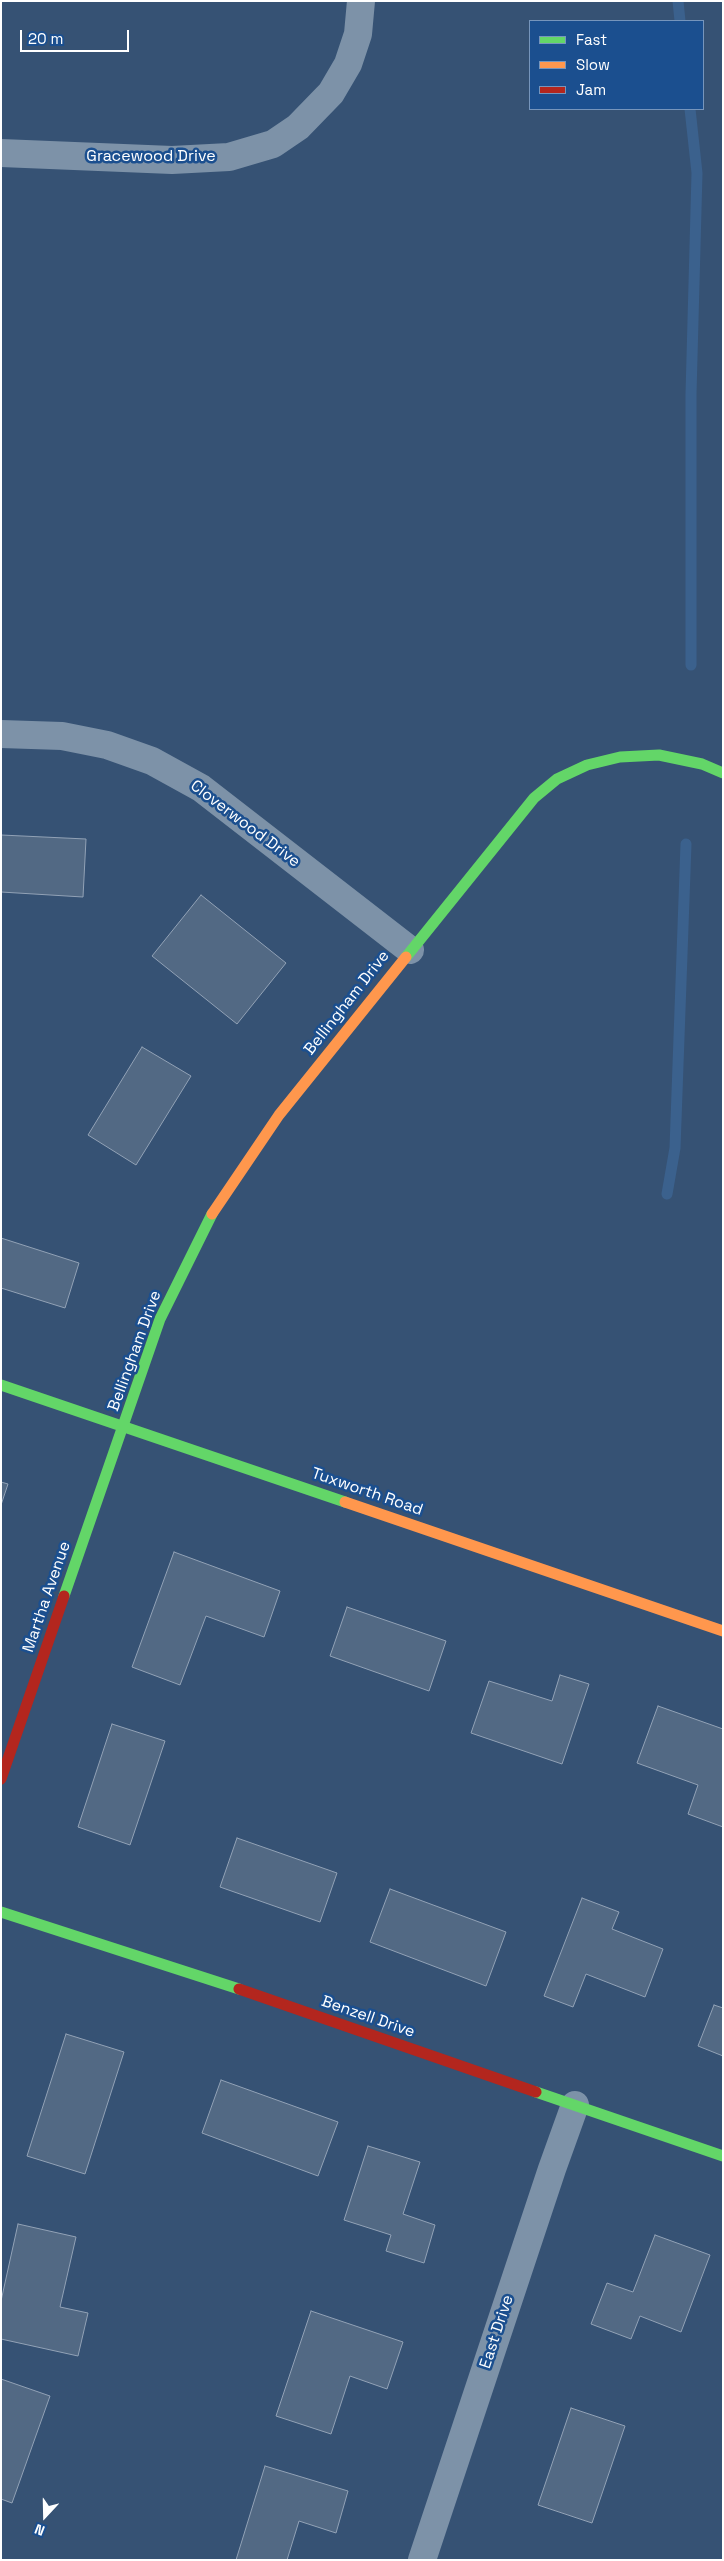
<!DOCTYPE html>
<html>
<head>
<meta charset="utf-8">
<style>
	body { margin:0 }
	#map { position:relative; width:724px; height:2561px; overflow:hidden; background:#365274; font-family:"Space Grotesk",sans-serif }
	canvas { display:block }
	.frame { position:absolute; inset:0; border:2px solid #fff; pointer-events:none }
	.legend { position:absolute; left:529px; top:20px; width:175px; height:90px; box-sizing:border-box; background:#1b4f8f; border:1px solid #7695bc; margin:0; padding:6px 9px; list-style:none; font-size:15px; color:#fff }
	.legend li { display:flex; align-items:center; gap:10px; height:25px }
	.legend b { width:25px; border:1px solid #7695bc }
	.north { position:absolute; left:20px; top:2491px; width:50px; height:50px; -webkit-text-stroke:4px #1b4f8f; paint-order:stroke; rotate:201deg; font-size:14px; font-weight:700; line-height:20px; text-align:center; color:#fff }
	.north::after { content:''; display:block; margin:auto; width:18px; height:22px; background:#fff; clip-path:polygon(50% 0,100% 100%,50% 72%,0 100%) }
	.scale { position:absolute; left:20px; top:30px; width:109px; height:22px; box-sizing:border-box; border:2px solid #fff; border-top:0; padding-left:6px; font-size:15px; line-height:18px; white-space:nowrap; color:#fff; -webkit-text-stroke:4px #1b4f8f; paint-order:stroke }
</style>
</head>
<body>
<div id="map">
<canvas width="724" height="2561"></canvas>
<div class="frame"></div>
<ul class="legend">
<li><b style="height:6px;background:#63d668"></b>Fast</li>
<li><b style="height:6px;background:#ff974d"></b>Slow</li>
<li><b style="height:6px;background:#b3261e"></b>Jam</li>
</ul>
<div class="north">N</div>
<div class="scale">20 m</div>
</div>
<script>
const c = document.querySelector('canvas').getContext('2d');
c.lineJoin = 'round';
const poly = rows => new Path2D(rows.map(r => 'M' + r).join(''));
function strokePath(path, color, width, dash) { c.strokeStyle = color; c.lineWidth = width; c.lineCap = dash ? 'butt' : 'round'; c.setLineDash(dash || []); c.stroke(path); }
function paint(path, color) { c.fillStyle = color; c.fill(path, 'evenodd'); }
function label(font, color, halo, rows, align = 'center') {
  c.font = font + ' "Space Grotesk",sans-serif'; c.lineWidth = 5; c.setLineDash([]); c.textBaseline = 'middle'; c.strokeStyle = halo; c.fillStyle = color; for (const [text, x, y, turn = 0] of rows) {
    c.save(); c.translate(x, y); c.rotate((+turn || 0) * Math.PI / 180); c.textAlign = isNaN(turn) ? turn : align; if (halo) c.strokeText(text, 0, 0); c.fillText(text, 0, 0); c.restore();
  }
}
strokePath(poly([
	[678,1,680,21],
	[690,109,697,173,691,394,691,665],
	[667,1194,675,1148,686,844]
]), '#3b618d', 11);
const building = poly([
	[1,835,86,839,83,897,1,892,1,835],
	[201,895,286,963,237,1024,152,956,201,895],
	[142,1047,191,1076,136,1165,88,1135,142,1047],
	[1,1238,79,1263,65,1308,1,1288,1,1238],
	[1,1482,8,1484,1,1505,1,1482],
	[174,1552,280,1591,264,1637,206,1616,180,1685,132,1667,174,1552],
	[347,1607,446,1641,429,1691,330,1656,347,1607],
	[560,1675,589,1684,562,1764,471,1733,489,1681,552,1701,560,1675],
	[658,1706,723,1729,723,1827,688,1814,698,1785,637,1763,658,1706],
	[112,1724,165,1741,130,1845,78,1827,112,1724],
	[237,1838,337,1873,320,1922,220,1887,237,1838],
	[390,1889,506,1932,486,1986,370,1942,390,1889],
	[582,1898,619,1912,612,1929,663,1949,645,1997,586,1974,573,2007,544,1996,582,1898],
	[714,2005,723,2008,723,2056,698,2046,714,2005],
	[66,2034,124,2052,85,2174,27,2156,66,2034],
	[221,2080,338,2122,318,2176,202,2133,221,2080],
	[368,2146,420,2162,403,2214,435,2225,424,2263,386,2251,391,2235,344,2220,368,2146],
	[18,2224,76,2237,60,2307,88,2313,78,2356,1,2339,1,2301,18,2224],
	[655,2235,710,2255,681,2332,640,2316,631,2339,591,2324,607,2283,633,2292,655,2235],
	[311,2311,403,2342,387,2389,350,2376,331,2434,276,2416,311,2311],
	[1,2379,50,2396,12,2503,1,2499,1,2379],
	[571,2408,625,2426,592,2523,538,2505,571,2408],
	[265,2466,348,2491,336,2533,299,2521,287,2560,236,2560,265,2466]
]);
paint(building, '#526984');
strokePath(building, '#92a2b6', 1);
strokePath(poly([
	[1,153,172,160,229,157,273,144,298,127,331,93,348,64,358,34,361,1],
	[1,734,62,736,107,745,152,761,201,788,410,950],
	[422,2560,552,2169,575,2105]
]), '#7d92a8', 28);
strokePath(poly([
	[406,957,534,798,557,779,587,765,620,757,659,755,702,764,723,773],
	[1,1385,345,1502],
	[64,1596,160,1319,212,1214],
	[1,1912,239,1989],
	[536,2092,723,2156]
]), '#63d668', 11);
strokePath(poly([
	[212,1214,279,1115,406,957],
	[345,1502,723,1631]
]), '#ff974d', 11);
strokePath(poly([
	[1,1779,64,1596],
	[239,1989,536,2092]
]), '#b3261e', 11);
label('16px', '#fff', '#1b4f8f', [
	["Gracewood Drive",151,157],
	["Cloverwood Drive",245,824,37],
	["Bellingham Drive",347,1003,-52],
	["Bellingham Drive",135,1351,-70],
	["Tuxworth Road",367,1492,19],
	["Martha Avenue",47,1597,-71],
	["Benzell Drive",368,2017,19],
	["East Drive",497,2332,-72]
]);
</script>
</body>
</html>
